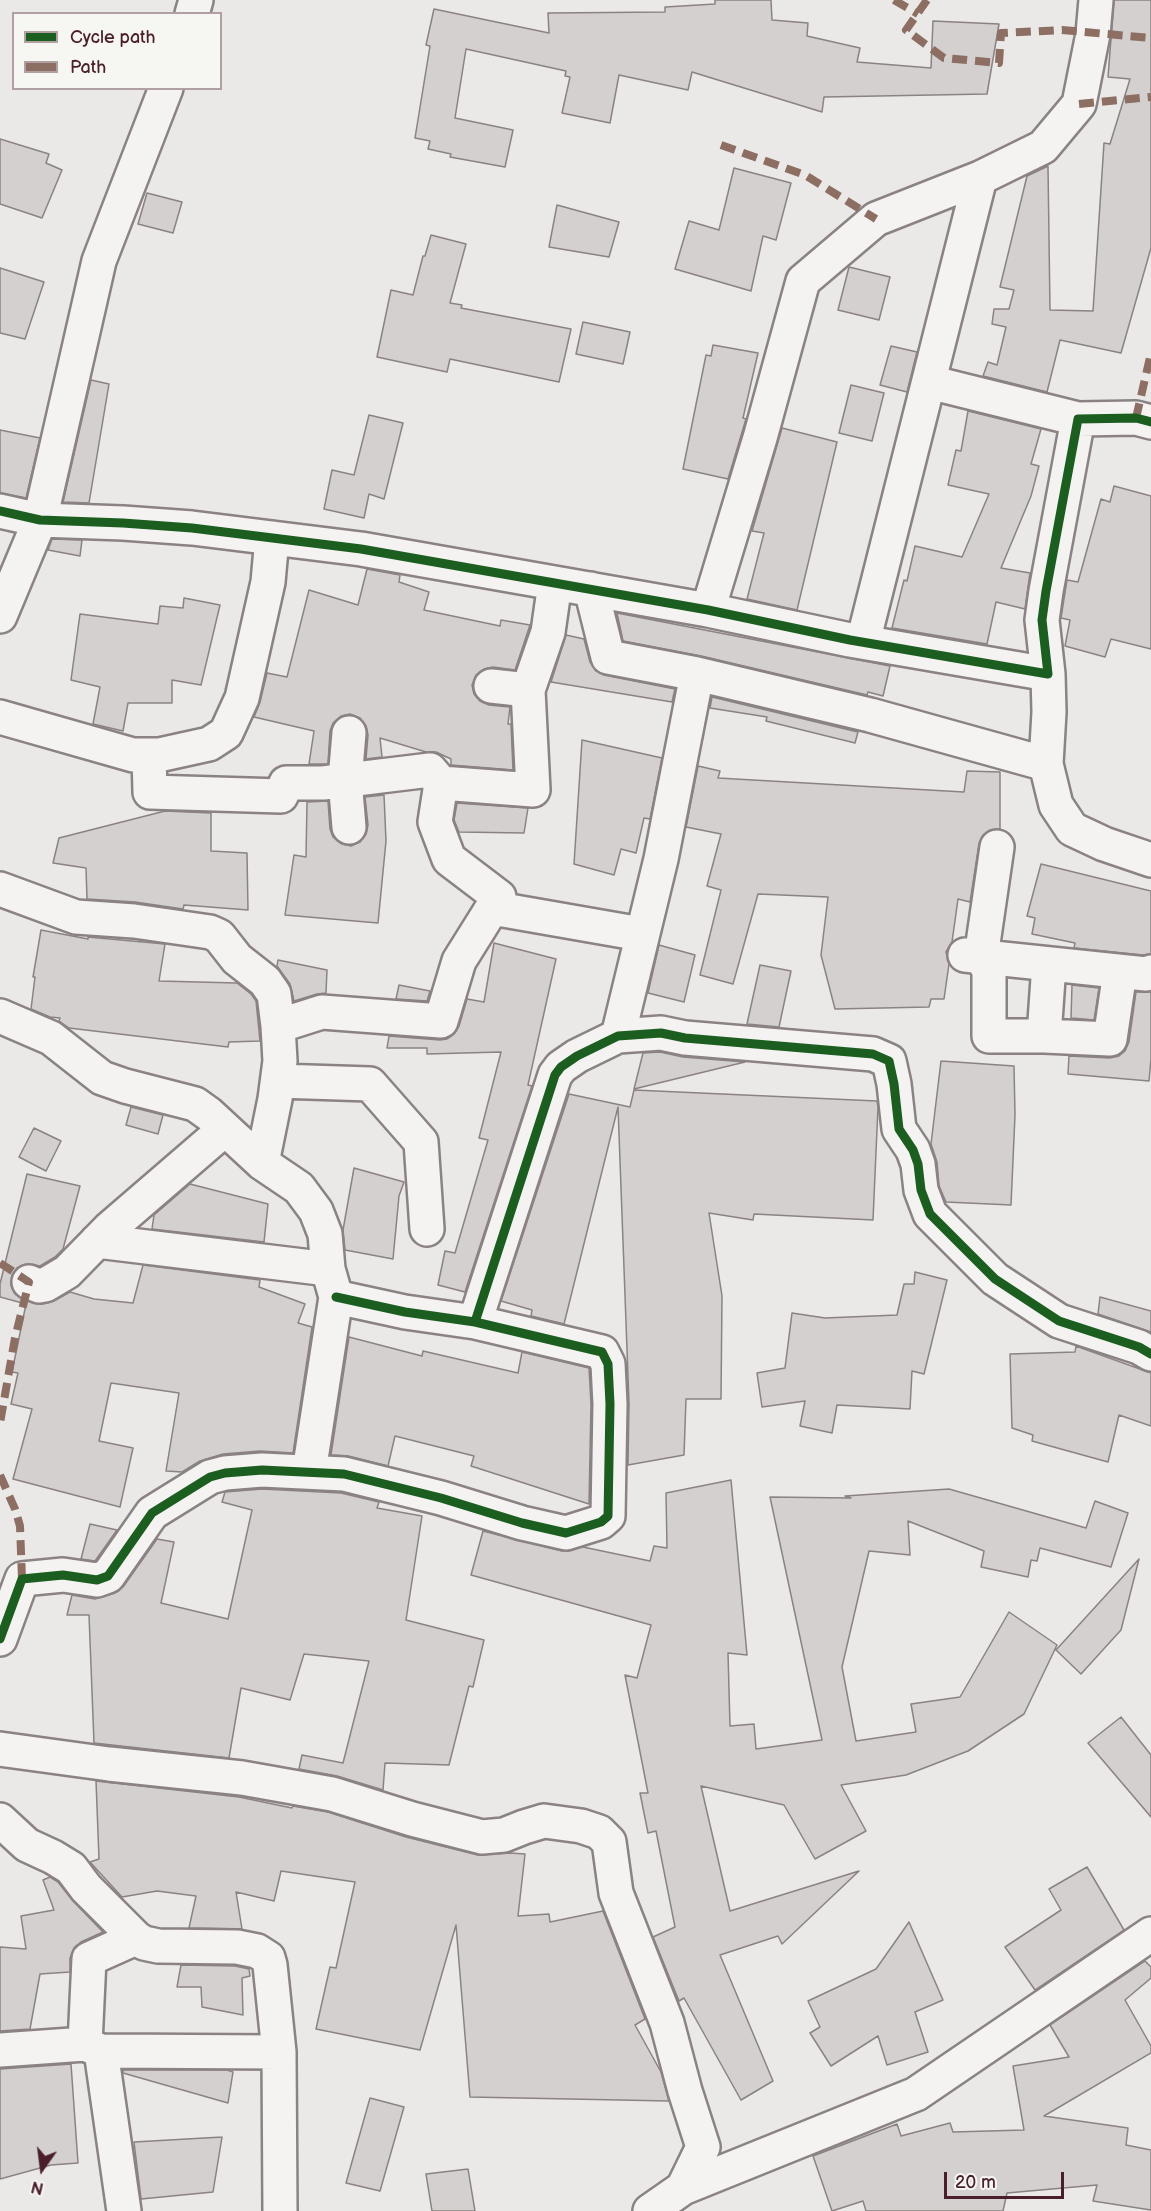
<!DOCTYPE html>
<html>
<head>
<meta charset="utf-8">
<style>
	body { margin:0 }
	#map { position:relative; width:1151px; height:2211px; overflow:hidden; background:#ebe9e7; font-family:"Balsamiq Sans",sans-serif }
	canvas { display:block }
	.legend { position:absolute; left:12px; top:12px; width:210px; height:78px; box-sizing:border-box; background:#f6f6f2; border:2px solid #b1a0a2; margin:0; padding:8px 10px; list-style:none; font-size:18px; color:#4a1f2b }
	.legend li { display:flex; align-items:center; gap:12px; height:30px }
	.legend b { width:30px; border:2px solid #b1a0a2 }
	.north { position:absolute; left:12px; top:2139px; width:60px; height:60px; -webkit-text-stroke:4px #f6f6f2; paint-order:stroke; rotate:194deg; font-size:16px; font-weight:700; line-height:24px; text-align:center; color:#4a1f2b }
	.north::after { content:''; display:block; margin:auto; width:21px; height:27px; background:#4a1f2b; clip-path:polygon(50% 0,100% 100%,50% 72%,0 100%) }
	.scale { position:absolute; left:944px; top:2172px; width:120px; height:27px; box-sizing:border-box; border:3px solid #4a1f2b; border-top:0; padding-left:8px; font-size:18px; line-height:21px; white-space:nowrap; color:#4a1f2b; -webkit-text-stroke:4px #f6f6f2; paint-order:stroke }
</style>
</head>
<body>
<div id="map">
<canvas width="1151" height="2211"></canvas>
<ul class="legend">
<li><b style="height:8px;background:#1b5e20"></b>Cycle path</li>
<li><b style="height:8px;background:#8d6e63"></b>Path</li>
</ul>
<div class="north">N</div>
<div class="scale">20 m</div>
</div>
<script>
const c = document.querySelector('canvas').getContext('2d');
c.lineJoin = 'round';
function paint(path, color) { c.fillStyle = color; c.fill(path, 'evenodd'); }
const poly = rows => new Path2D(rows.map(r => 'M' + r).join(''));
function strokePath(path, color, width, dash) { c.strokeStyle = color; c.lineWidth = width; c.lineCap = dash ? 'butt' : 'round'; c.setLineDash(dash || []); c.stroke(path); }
const building = poly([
	[715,0,771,0,772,20,808,23,807,36,860,48,857,62,931,68,933,21,999,24,987,94,824,97,822,112,692,72,688,90,619,75,610,123,562,113,570,77,565,76,566,71,466,49,455,118,513,130,505,167,450,157,451,154,428,149,430,141,415,138,430,46,426,45,434,9,549,33,548,13,665,12,665,7,715,4,715,0],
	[1114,0,1151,0,1151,248,1121,353,1060,340,1047,392,983,376,988,362,997,365,1006,327,992,324,994,309,1009,309,1014,290,1000,287,1027,176,1048,166,1050,310,1093,311,1104,143,1110,144,1130,79,1108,77,1114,0],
	[0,139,49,154,46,163,62,170,42,218,0,204,0,139],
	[734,168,791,183,776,240,763,236,751,291,675,269,689,221,719,230,734,168],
	[147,193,182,202,173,233,138,224,147,193],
	[557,205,619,222,609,257,549,247,557,205],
	[431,235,466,244,450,303,462,305,461,308,571,329,559,382,450,359,447,372,377,357,391,290,413,295,423,256,425,256,431,235],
	[849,267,890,277,879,320,838,310,849,267],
	[0,268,44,282,25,339,0,333,0,268],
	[583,322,630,332,623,364,576,354,583,322],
	[713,345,758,353,743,418,746,419,728,479,683,469,706,355,711,356,713,345],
	[891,346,917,352,907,392,880,385,891,346],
	[91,380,109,384,89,503,63,502,91,380],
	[851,385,884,393,872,441,839,433,851,385],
	[968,411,1041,429,1031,464,1039,466,1031,496,1001,568,1030,573,1025,609,996,602,987,644,892,628,904,580,907,581,915,546,962,557,989,494,948,485,956,450,961,451,968,411],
	[369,415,403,423,384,499,369,494,364,518,324,509,332,470,354,475,369,415],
	[782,428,837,442,797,610,747,599,764,533,752,531,782,428],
	[0,430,40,438,26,498,0,493,0,430],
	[1114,486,1151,496,1151,649,1111,639,1105,657,1065,646,1070,620,1061,618,1067,580,1078,582,1101,499,1110,502,1114,486],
	[52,539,82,540,80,556,48,550,52,539],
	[367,569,400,575,399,582,429,592,424,610,500,626,501,620,530,625,515,670,493,667,484,669,476,675,472,685,474,694,480,701,489,705,510,707,508,724,511,724,513,770,451,765,451,759,436,752,426,752,380,738,382,757,366,759,368,735,366,726,360,718,350,714,341,716,333,723,330,731,328,764,309,764,314,731,254,717,260,702,267,673,287,677,309,590,358,605,367,569],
	[184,598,220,605,201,685,172,680,172,703,128,703,123,731,93,724,100,687,71,680,80,614,158,624,160,606,183,608,184,598],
	[617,613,890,666,883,696,868,692,867,695,701,656,623,641,617,613],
	[566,635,584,639,590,662,596,671,604,675,675,689,672,702,551,682,566,635],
	[712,697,858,732,855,743,766,721,767,717,710,708,712,697],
	[582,740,662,758,650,819,644,818,636,853,621,849,614,875,574,864,582,740],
	[698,766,720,771,718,778,964,792,967,771,1000,772,1000,829,990,830,983,835,979,844,970,902,958,899,952,942,946,952,949,964,944,999,931,999,929,1007,835,1009,821,955,828,897,758,894,733,984,700,975,721,890,707,886,721,834,686,827,698,766],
	[384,795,386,841,378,923,285,915,294,855,306,857,307,802,328,801,330,829,333,837,342,844,351,846,360,842,366,834,368,825,365,797,384,795],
	[457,803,528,808,524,833,459,832,454,820,457,803],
	[165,811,211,813,211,851,247,853,248,910,184,905,183,909,135,902,87,899,86,868,53,863,59,838,165,811],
	[1041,864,1151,891,1151,954,1143,955,1074,948,1075,943,1032,934,1035,918,1027,916,1041,864],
	[41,930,88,939,88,937,165,944,159,981,237,983,251,994,256,1001,260,1041,229,1042,228,1047,69,1028,59,1021,60,1018,50,1017,31,1009,35,977,33,977,41,930],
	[494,943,556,959,528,1085,532,1086,465,1292,438,1285,445,1251,455,1253,488,1140,479,1138,501,1052,427,1054,427,1048,387,1048,389,1036,440,1040,447,1039,454,1034,459,1026,467,999,484,1002,494,943],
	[659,945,695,955,684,1002,648,993,659,945],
	[278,960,327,970,326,993,317,994,294,1001,290,984,277,966,278,960],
	[760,965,791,971,779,1027,747,1024,760,965],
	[399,985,430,991,427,1001,396,999,399,985],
	[1072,985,1099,988,1094,1020,1071,1018,1072,985],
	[1136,992,1151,992,1151,1059,1149,1081,1068,1074,1069,1056,1110,1058,1119,1056,1125,1051,1129,1042,1136,992],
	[660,1052,683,1057,745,1062,634,1089,643,1053,660,1052],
	[941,1061,1014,1066,1015,1115,1011,1205,946,1202,939,1186,937,1162,931,1144,941,1061],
	[634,1090,877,1101,878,1107,873,1220,754,1214,753,1220,709,1213,722,1296,721,1399,686,1399,684,1455,628,1465,629,1403,618,1107,564,1324,531,1316,532,1310,501,1301,569,1094,630,1107,634,1090],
	[131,1107,163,1115,158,1134,126,1125,131,1107],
	[34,1128,61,1141,46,1171,19,1157,34,1128],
	[354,1168,404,1182,399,1196,393,1259,345,1250,343,1230,354,1168],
	[27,1174,80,1186,63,1249,55,1257,40,1266,26,1264,17,1268,12,1275,11,1285,15,1294,22,1299,42,1304,54,1301,70,1292,94,1299,133,1303,143,1265,260,1280,259,1287,305,1304,298,1323,312,1327,293,1453,260,1451,223,1454,200,1461,182,1472,166,1471,179,1393,111,1383,99,1441,133,1448,120,1507,13,1479,32,1409,11,1404,18,1373,12,1372,26,1304,0,1297,0,1284,27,1174],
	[190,1184,268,1204,264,1242,152,1229,154,1215,190,1184],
	[915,1272,947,1280,924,1374,912,1371,910,1409,837,1405,832,1433,800,1426,805,1401,762,1407,757,1373,785,1368,792,1313,825,1318,897,1315,904,1284,914,1284,915,1272],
	[1100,1297,1151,1311,1151,1332,1098,1314,1100,1297],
	[349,1337,422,1356,423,1351,518,1373,522,1352,589,1368,591,1404,589,1504,471,1466,474,1456,395,1436,388,1466,348,1456,331,1455,349,1337],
	[1076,1346,1151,1373,1151,1426,1119,1415,1108,1462,1032,1441,1033,1435,1012,1428,1010,1354,1075,1352,1076,1346],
	[731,1480,747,1655,728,1653,730,1726,754,1724,756,1749,822,1740,770,1497,851,1498,845,1496,949,1489,1086,1528,1095,1501,1128,1513,1111,1567,1040,1548,1037,1561,1031,1560,1028,1577,981,1567,984,1551,908,1521,910,1555,869,1551,842,1667,856,1741,916,1732,911,1704,960,1697,1009,1612,1057,1645,1024,1714,968,1751,906,1775,841,1785,866,1831,815,1859,784,1805,701,1786,730,1911,859,1871,782,1944,778,1936,720,1955,773,2081,741,2100,684,1998,679,2001,653,1937,675,1927,656,1831,648,1833,640,1793,648,1793,625,1675,637,1678,651,1625,471,1575,483,1531,562,1551,583,1547,650,1561,654,1546,667,1548,666,1493,731,1480],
	[262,1489,341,1493,379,1502,377,1508,422,1516,406,1620,484,1640,473,1687,469,1686,449,1765,385,1763,383,1790,337,1776,299,1769,302,1755,343,1763,369,1661,304,1654,290,1700,241,1688,229,1758,94,1743,89,1615,67,1615,72,1595,95,1599,115,1593,123,1587,157,1539,174,1542,161,1603,228,1619,252,1510,222,1502,225,1492,262,1489],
	[90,1524,117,1530,95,1561,81,1559,90,1524],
	[1139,1559,1121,1630,1081,1674,1056,1650,1139,1559],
	[1121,1717,1151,1755,1151,1817,1088,1743,1121,1717],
	[96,1781,239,1797,292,1808,293,1806,328,1812,406,1837,478,1855,510,1853,525,1854,518,1916,549,1914,550,1922,603,1911,645,2019,635,2025,661,2072,669,2101,470,2097,456,1925,420,2050,316,2029,330,1967,336,1968,355,1882,281,1871,274,1901,236,1892,242,1929,189,1928,196,1896,157,1891,122,1897,90,1862,99,1859,96,1781],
	[1087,1867,1124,1930,1035,1990,1005,1947,1061,1910,1049,1889,1087,1867],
	[50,1877,58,1882,73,1901,103,1932,81,1942,74,1948,70,1958,70,1972,40,1974,30,2029,0,2031,0,1947,26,1949,21,1916,54,1910,43,1880,50,1877],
	[909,1922,943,2000,915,2012,928,2052,887,2065,878,2036,831,2066,810,2033,820,2027,808,2001,876,1969,909,1922],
	[1145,1961,1151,1967,1151,1978,1125,2000,1151,2046,1151,2053,1044,2116,1128,2128,1126,2145,1151,2150,1151,2210,1093,2201,1097,2185,1007,2193,1003,2211,866,2211,863,2201,832,2211,813,2156,897,2124,901,2136,950,2123,953,2132,1024,2130,1013,2066,1069,2057,1050,2025,1145,1961],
	[181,1965,235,1966,249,1969,250,1976,242,1978,243,2015,202,2007,201,1987,177,1987,181,1965],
	[71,2064,78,2163,51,2165,0,2179,0,2069,71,2064],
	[123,2070,227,2070,233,2072,228,2103,123,2073,123,2070],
	[370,2098,404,2107,380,2191,346,2183,370,2098],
	[222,2137,213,2192,141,2199,134,2142,222,2137],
	[468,2169,475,2211,432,2211,426,2174,468,2169]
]);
paint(building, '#d3d0cf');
strokePath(building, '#8b8283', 1.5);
const street = poly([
	[192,14,196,0],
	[929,382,1078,419],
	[0,511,40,520,123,523,192,528,361,549,708,610,850,640,1048,674,1042,620,1046,591,1078,419,1136,418,1151,422],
	[591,589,608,657,697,674,870,715,1046,764],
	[708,610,760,438,803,281,876,219,980,178,1043,147,1079,104,1093,34,1096,0],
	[0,616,40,520,99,261,166,88],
	[863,642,980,178],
	[1048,674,1049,712,1046,764,1056,805,1072,829,1104,844,1151,860],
	[491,686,528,690],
	[0,717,133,755,159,755,209,744,226,733,242,698,268,582,272,538],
	[349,733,345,780,349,827],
	[149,755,150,792,281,796,286,783,323,783,430,770,441,783],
	[997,847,981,957,989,970,989,1036,1044,1036],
	[0,889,76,917,134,921,210,932,219,936,237,959,265,981,274,994,278,1026,280,1061,275,1099,262,1163],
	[492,908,641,934],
	[965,955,1146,974,1151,972],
	[1049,964,1044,1036,1110,1039,1120,972],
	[0,1016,51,1038,102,1078,125,1086,195,1104,209,1114,262,1163,299,1188,316,1211,325,1234,328,1269,336,1297,309,1472],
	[278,1026,322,1012,441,1021,459,961,499,897,449,859,435,822,441,783,533,790,528,690,548,632,555,583],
	[618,1036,661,859,697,674],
	[278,1081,370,1084,421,1142,427,1229],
	[97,1241,328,1269],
	[29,1282,39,1286,45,1285,67,1272,109,1229,225,1129],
	[475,1322,555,1075,561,1067,577,1056,618,1036,661,1033,685,1038,873,1054,889,1061,894,1084,899,1129,913,1150,918,1164,921,1190,930,1214,995,1279,1059,1321,1139,1347,1151,1354],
	[0,1639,22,1579,63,1575,97,1580,108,1576,152,1513,210,1477,225,1473,262,1470,344,1474,441,1498,522,1523,566,1533,601,1522,608,1516,610,1404,608,1364,602,1352,475,1322,405,1312,336,1297],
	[0,1749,109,1764,242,1778,332,1794,412,1819,482,1837,504,1835,524,1827,544,1821,581,1826,599,1832,609,1842,616,1893,667,2023,685,2091,703,2147,683,2188],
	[0,1820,27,1845,53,1857,71,1868,86,1888,136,1938,144,1943,158,1946,237,1947,257,1951,268,1958,270,1965,279,2052,280,2211],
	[85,2044,89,1959,136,1938],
	[0,2050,85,2044,101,2051,279,2052],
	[101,2051,124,2211],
	[650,2211,683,2188,916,2094,1151,1934]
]);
strokePath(street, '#8b8283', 38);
strokePath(street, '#f4f3f1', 33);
strokePath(poly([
	[894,0,918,14],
	[927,0,906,30,944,58,999,63,1001,33,1062,30,1151,38],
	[1079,104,1151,97],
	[721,145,805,175,876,219],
	[1136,418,1151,353],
	[0,1263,29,1282,15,1338,0,1423],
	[0,1475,15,1509,20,1526,22,1579]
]), '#8d6e63', 8, [15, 8]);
strokePath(poly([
	[0,511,40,520,123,523,192,528,361,549,708,610,850,640,1048,674,1042,620,1046,591,1078,419,1136,418,1151,422],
	[475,1322,555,1075,561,1067,577,1056,618,1036,661,1033,685,1038,873,1054,889,1061,894,1084,899,1129,913,1150,918,1164,921,1190,930,1214,995,1279,1059,1321,1139,1347,1151,1354],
	[0,1639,22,1579,63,1575,97,1580,108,1576,152,1513,210,1477,225,1473,262,1470,344,1474,441,1498,522,1523,566,1533,601,1522,608,1516,610,1404,608,1364,602,1352,475,1322,405,1312,336,1297]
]), '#1b5e20', 9);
</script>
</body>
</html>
